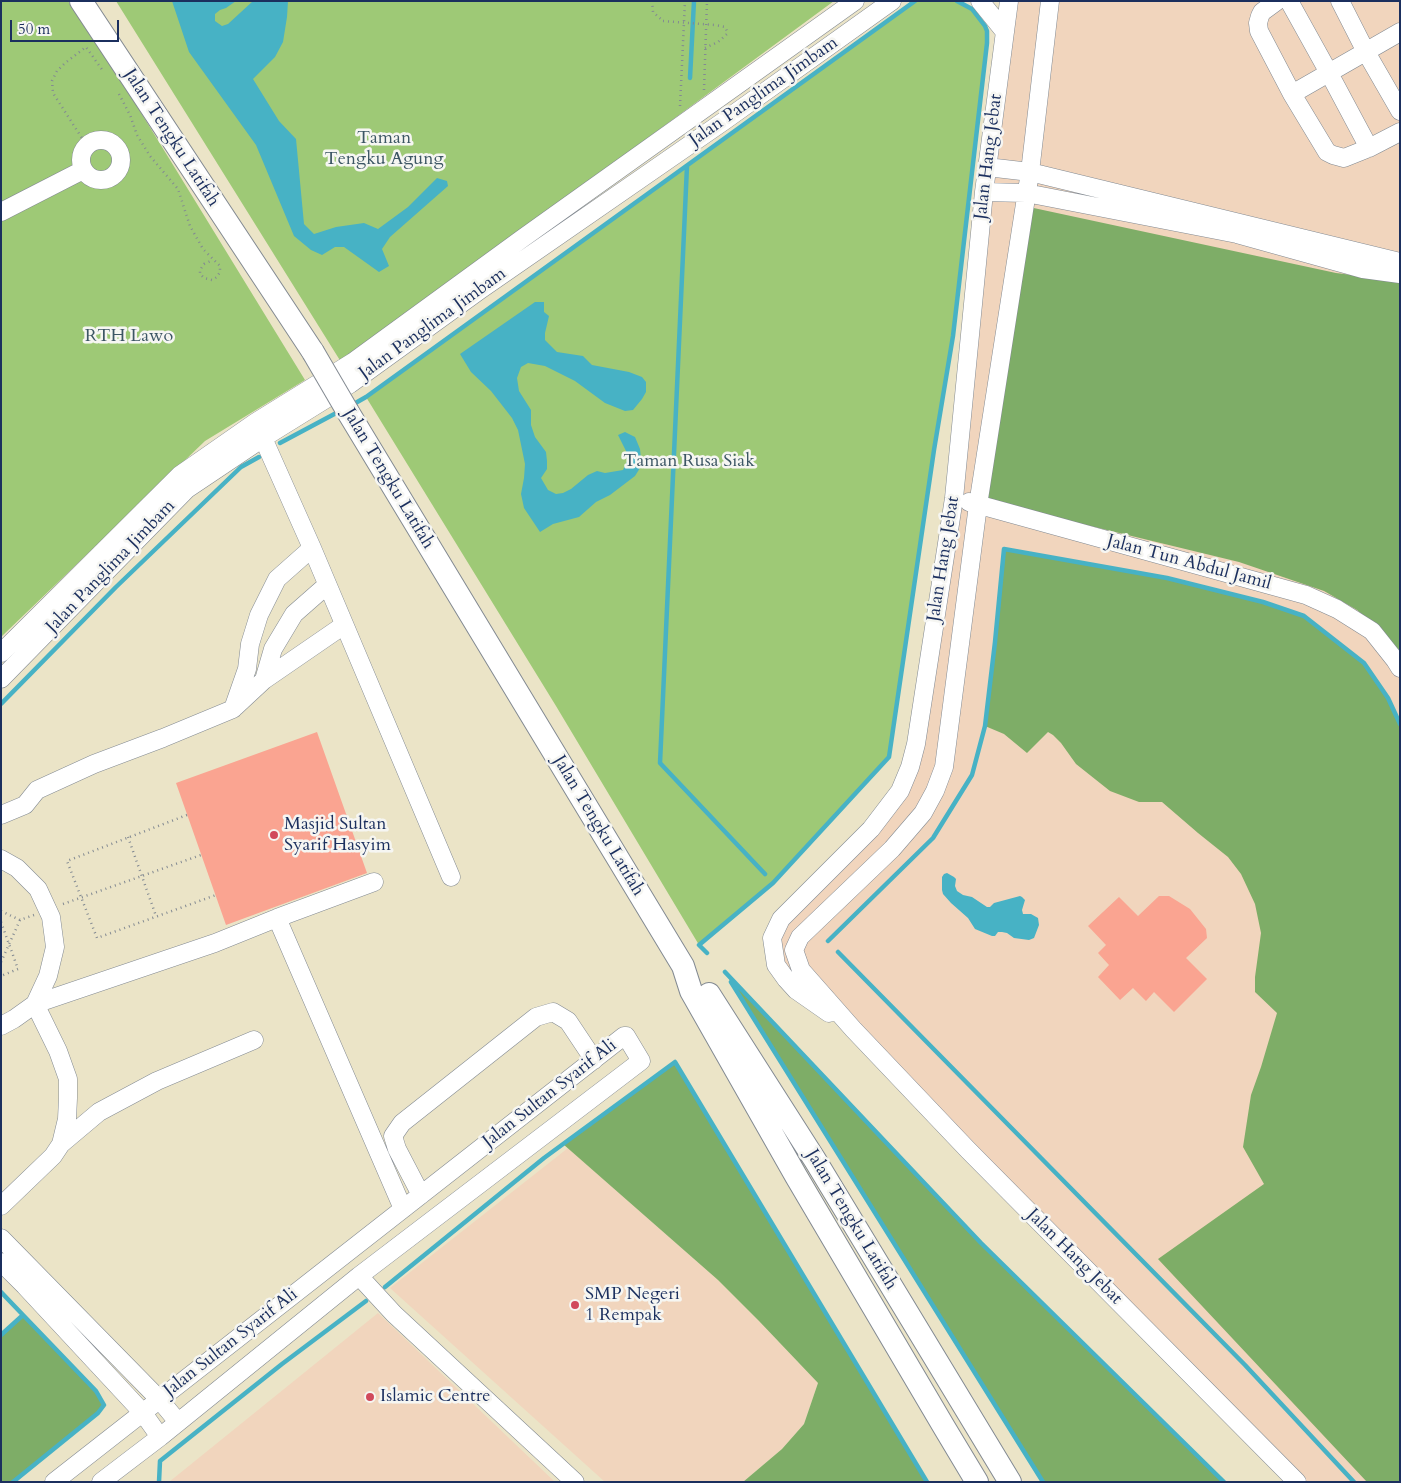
<!DOCTYPE html>
<html>
<head>
<meta charset="utf-8">
<style>
	body { margin:0 }
	#map { position:relative; width:1401px; height:1483px; overflow:hidden; background:#ebe4c7; font-family:Cardo,serif }
	canvas { display:block }
	.frame { position:absolute; inset:0; border:2px solid #1b2f5e; pointer-events:none }
	.scale { position:absolute; left:10px; top:20px; width:109px; height:22px; box-sizing:border-box; border:2px solid #1b2f5e; border-top:0; padding-left:6px; font-size:15px; line-height:18px; white-space:nowrap; color:#1b2f5e; -webkit-text-stroke:4px #f6f6f2; paint-order:stroke }
</style>
</head>
<body>
<div id="map">
<canvas width="1401" height="1483"></canvas>
<div class="frame"></div>
<div class="scale">50 m</div>
</div>
<script>
const c = document.querySelector('canvas').getContext('2d');
c.lineJoin = 'round';
function paint(path, color) { c.fillStyle = color; c.fill(path, 'evenodd'); }
const poly = rows => new Path2D(rows.map(r => 'M' + r).join(''));
function strokePath(path, color, width, dash) { c.strokeStyle = color; c.lineWidth = width; c.lineCap = dash ? 'butt' : 'round'; c.setLineDash(dash || []); c.stroke(path); }
function label(font, color, halo, rows, align = 'center') {
  c.font = font + ' Cardo,serif'; c.lineWidth = 5; c.setLineDash([]); c.textBaseline = 'middle'; c.strokeStyle = halo; c.fillStyle = color; for (const [text, x, y, turn = 0] of rows) {
    c.save(); c.translate(x, y); c.rotate((+turn || 0) * Math.PI / 180); c.textAlign = isNaN(turn) ? turn : align; if (halo) c.strokeText(text, 0, 0); c.fillText(text, 0, 0); c.restore();
  }
}
paint(poly([
	[1009,1,1400,1,1400,1482,1297,1482,968,1150,776,965,781,919,871,829,916,744],
	[568,1148,718,1280,759,1321,818,1383,804,1424,782,1449,743,1482,605,1482,390,1288],
	[378,1313,555,1482,169,1482]
]), '#f1d5bd');
paint(poly([
	[1,1,68,1,132,98,305,380,205,441,1,637],
	[116,1,834,1,426,301,341,362],
	[915,1,956,1,972,9,985,26,987,31,987,43,953,336,934,450,889,757,773,883,699,945,556,706,366,397]
]), '#9ec976');
paint(poly([
	[1029,207,1336,273,1400,281,1400,654,1386,635,1357,610,1324,591,1239,562,987,501],
	[1004,549,1167,578,1263,602,1304,616,1364,663,1388,697,1400,722,1400,1482,1367,1482,1158,1259,1264,1184,1243,1147,1251,1095,1261,1067,1277,1013,1255,992,1255,977,1261,933,1255,904,1241,874,1228,857,1198,833,1162,802,1139,802,1110,791,1076,764,1061,743,1053,735,1048,732,1027,753,1004,734,985,726],
	[725,972,981,1243,1224,1482,1043,1482],
	[675,1062,927,1482,743,1482,782,1449,804,1424,818,1383,759,1321,718,1280,563,1144],
	[23,1315,96,1391,104,1405,98,1413,14,1482,1,1482,1,1335]
]), '#7ead67');
paint(poly([
	[172,1,236,1,226,8,220,10,215,14,215,21,222,26,228,24,253,1,288,1,287,17,283,42,275,57,253,79,279,121,296,139,304,224,314,234,336,227,364,223,378,229,408,207,437,178,447,181,448,186,390,237,382,249,389,266,379,272,344,247,335,247,322,255,311,250,294,236,256,145,189,52],
	[535,302,544,302,544,312,549,316,545,333,545,340,557,352,583,356,592,365,629,372,642,377,646,382,646,392,642,399,633,410,625,411,605,403,575,381,545,366,528,363,521,367,517,378,519,391,531,410,531,425,535,437,546,452,547,461,547,469,541,478,548,490,556,494,563,493,571,489,588,475,597,471,605,473,623,470,629,457,618,435,625,432,635,437,640,449,641,459,640,468,635,476,610,495,596,502,579,517,553,524,540,532,524,508,521,494,524,478,525,464,518,430,512,418,491,391,471,372,460,354],
	[947,873,954,877,956,879,955,886,957,891,963,895,972,897,987,907,990,907,994,903,1020,896,1022,897,1025,900,1022,910,1023,914,1031,914,1038,918,1039,925,1034,938,1029,940,1014,938,1007,933,1002,932,998,932,995,936,992,936,975,929,968,918,951,903,943,894,942,890,942,877,944,874]
]), '#47b2c5');
strokePath(poly([
	[690,78,694,1],
	[687,166,660,763,765,874],
	[352,405,366,397,915,1],
	[280,443,340,411],
	[1,704,116,587,241,467,259,457],
	[828,941,933,838,972,775,985,726,995,642,1004,549,1167,578,1263,602,1304,616,1364,663,1388,698,1400,724],
	[838,952,1245,1365,1354,1482],
	[707,953,699,945,773,883,889,757,934,450,953,336,987,43,987,31,985,26,972,9,957,1],
	[725,972,981,1243,1224,1482],
	[731,982,1043,1482],
	[385,1287,544,1158,675,1062,927,1482],
	[1,1292,23,1315,1,1335],
	[13,1482,98,1413,104,1405,96,1391,23,1315],
	[159,1482,160,1461,282,1364,366,1301]
]), '#47b2c5', 4.5);
paint(poly([
	[317,732,367,873,226,925,176,783],
	[1159,896,1169,896,1190,909,1206,929,1207,938,1186,958,1207,979,1174,1012,1154,992,1146,1001,1133,988,1120,1000,1098,977,1109,965,1098,953,1106,945,1088,926,1119,897,1138,916]
]), '#faa491');
const minor = poly([
	[980,1,1005,32],
	[1050,1,1030,172,978,505,944,767,935,791,923,813,892,849,800,937,794,950,801,970,853,1029,968,1150,1297,1482],
	[1277,1,1262,12,1260,16,1258,23,1259,31,1292,94,1327,152,1333,155,1344,158,1369,148,1400,132],
	[1289,1,1329,73,1369,148],
	[1340,1,1366,52,1400,111],
	[1292,94,1400,32],
	'81 160a20 20 0 1 1 40 0a20 20 0 1 1-40 0Z',
	[987,167,1030,172,1400,262],
	[984,192,1026,193,1237,234,1363,269,1400,274],
	[1,212,83,170],
	[259,429,312,548,451,877],
	[969,502,1306,595,1337,609,1372,631,1395,660,1400,668],
	[1,653,180,475,256,422,353,362,523,238,855,1],
	[1,679,187,489,263,438,350,384,480,290,724,121,892,1],
	[264,680,344,625],
	[235,707,264,680,273,649,294,614,327,585],
	[1,815,25,805,37,790,94,764,163,738,233,709,247,669,250,644,259,615,277,579,312,548],
	[1,859,17,868,38,889,51,917,55,947,48,976,35,1004],
	[277,918,374,882],
	[829,1013,796,990,786,979,776,965,772,938,781,919,871,829,900,791,910,767,916,744,954,498,984,192,1009,1],
	[1,1026,14,1019,35,1004,215,943,277,918,403,1209],
	[61,1144,99,1112,157,1081,254,1040],
	[421,1195,397,1149,393,1136,402,1123,536,1017,553,1012,568,1021,594,1060],
	[1,1206,53,1156,61,1144,67,1119,68,1098,68,1079,58,1051,35,1004],
	[1,1238,159,1399,178,1422],
	[1,1262,25,1286,143,1413,160,1437],
	[359,1276,394,1314,575,1482],
	[54,1482,624,1036,626,1036,641,1061,359,1276,160,1437,101,1482]
]);
const major = poly([
	[81,1,313,352],
	[348,412,683,966,691,991,796,1176,944,1427,977,1482],
	[709,994,815,1160,1010,1482]
]);
strokePath(minor, '#838a92', 19);
strokePath(major, '#838a92', 24);
strokePath(poly([
	[652,1,653,12,663,21],
	[705,48,718,42,727,34,727,31,725,27,715,25],
	[704,90,707,1],
	[119,94,130,115,137,135,150,156,178,189,190,226,203,249,220,266,220,272,217,277,212,280,204,278,200,274,200,270,204,264,213,260],
	[680,106,685,1],
	[87,146,53,93,52,81,57,71,65,63,86,47,103,71],
	[187,815,67,861,97,938,216,895],
	[128,837,156,916],
	[63,904,201,855],
	[1,911,20,920],
	[1,922,18,969,1,976],
	[1,962,20,920,34,915]
]), '#838a92', 2.5, [1, 4]);
strokePath(minor, '#fff', 18);
strokePath(major, '#fff', 22);
const majorBridge = poly([
	[313,352,348,412]
]);
strokePath(majorBridge, '#838a92', 24, []);
strokePath(poly([
	[663,21,715,25]
]), '#838a92', 2.5, [1, 4]);
strokePath(majorBridge, '#fff', 22);
for (const [x, y, r, color] of [
	[274,835,5,"#d1495b"],
	[575,1305,5,"#d1495b"],
	[370,1397,5,"#d1495b"]
]) { const dot = new Path2D(); dot.arc(x, y, r, 0, 2 * Math.PI); c.fillStyle = color; c.fill(dot); strokePath(dot, '#f6f6f2', 2); }
label('18px', '#1b2f5e', '#f6f6f2', [
	["Jalan Panglima Jimbam",764,92,-35],
	["Jalan Tengku Latifah",171,138,57],
	["Jalan Hang Jebat",989,157,-83],
	["Jalan Panglima Jimbam",433,324,-36],
	["Jalan Tengku Latifah",388,479,59],
	["Jalan Hang Jebat",944,559,-81],
	["Jalan Tun Abdul Jamil",1189,563,15],
	["Jalan Panglima Jimbam",111,567,-46],
	["Jalan Tengku Latifah",598,826,59],
	["Jalan Sultan Syarif Ali",550,1094,-38],
	["Jalan Tengku Latifah",851,1220,59],
	["Jalan Hang Jebat",1074,1257,45],
	["Jalan Sultan Syarif Ali",231,1343,-38]
]);
label('18px', '#3c5664', '#f6f6f2', [
	["Taman",384,139],
	["Tengku Agung",384,160],
	["RTH Lawo",129,337],
	["Taman Rusa Siak",689,462]
]);
label('18px', '#1b2f5e', '#f6f6f2', [
	["Masjid Sultan",284,825],
	["Syarif Hasyim",284,846],
	["SMP Negeri",585,1295],
	["1 Rempak",585,1316],
	["Islamic Centre",380,1397]
], 'left');
</script>
</body>
</html>
